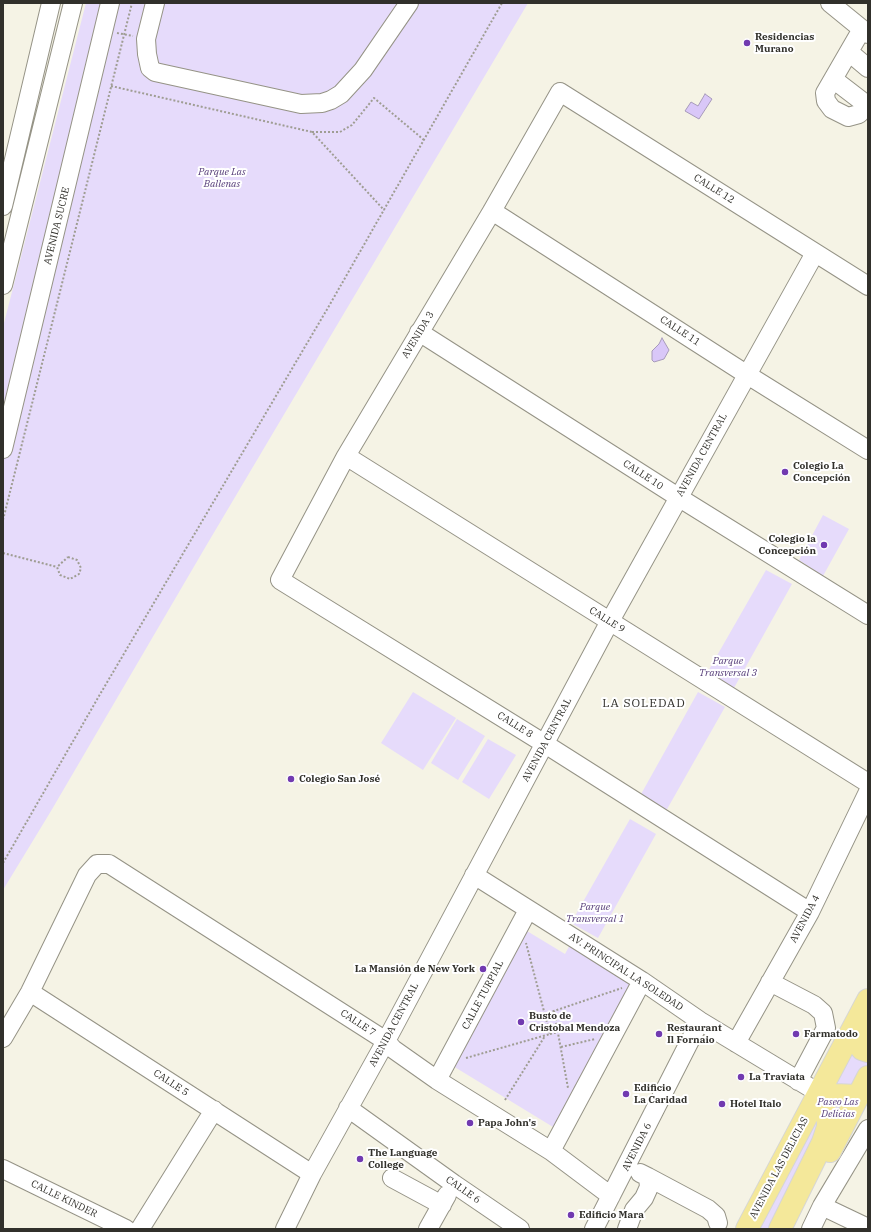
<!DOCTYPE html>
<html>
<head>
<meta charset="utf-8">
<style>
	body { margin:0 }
	#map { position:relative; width:871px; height:1232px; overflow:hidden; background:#f5f3e5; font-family:"IBM Plex Serif",serif }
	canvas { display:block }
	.frame { position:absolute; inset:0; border:4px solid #31302b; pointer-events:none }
</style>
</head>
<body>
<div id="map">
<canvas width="871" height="1232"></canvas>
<div class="frame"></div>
</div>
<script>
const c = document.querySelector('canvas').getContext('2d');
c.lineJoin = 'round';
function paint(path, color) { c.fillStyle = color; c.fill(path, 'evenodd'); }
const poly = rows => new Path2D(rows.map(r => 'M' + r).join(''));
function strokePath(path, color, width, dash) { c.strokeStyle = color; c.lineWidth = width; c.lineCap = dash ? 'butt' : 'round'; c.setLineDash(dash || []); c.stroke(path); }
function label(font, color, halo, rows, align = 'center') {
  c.font = font + ' "IBM Plex Serif",serif'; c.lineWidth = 4; c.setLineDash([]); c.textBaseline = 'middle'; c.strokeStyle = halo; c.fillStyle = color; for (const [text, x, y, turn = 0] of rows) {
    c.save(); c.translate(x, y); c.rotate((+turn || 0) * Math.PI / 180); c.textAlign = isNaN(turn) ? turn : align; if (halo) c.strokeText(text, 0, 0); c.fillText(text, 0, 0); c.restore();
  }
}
paint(poly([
	[86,3,528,3,206,546,51,811,3,890,3,327],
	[823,515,849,529,823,576,799,560],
	[766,570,792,584,734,688,707,673],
	[413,692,456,718,423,770,381,743],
	[698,692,725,707,666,811,640,796],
	[457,719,485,736,458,780,431,763],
	[488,739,516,755,489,799,462,782],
	[630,819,656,834,598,938,571,923],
	[522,928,565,954,572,941,638,983,558,1130,448,1063],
	[868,1000,868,1077,780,1229,747,1229]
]), '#e6dbfb');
const water = poly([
	[705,94,712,99,699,119,685,111,691,102,698,106,705,94],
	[662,338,669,350,664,359,654,362,652,360,652,351,659,344,662,338]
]);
paint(water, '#d9c7f8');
strokePath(water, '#a79aba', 1);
const minor = poly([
	[155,3,146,39,147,54,150,68,155,72,301,104,322,103,331,100,341,94,363,70,409,3],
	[830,3,868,34],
	[862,29,825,93,826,101,832,109,848,117,859,114,868,103],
	[849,52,868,68],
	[833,79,867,105],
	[3,206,51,3],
	[492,211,746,374,868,450],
	[3,285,73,3],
	[419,332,678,497,868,615],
	[3,449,110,3],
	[346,456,868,783],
	[474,875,642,981,700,1021,819,1093],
	[810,912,545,744,280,580,346,456,492,211,560,92,868,286],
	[770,982,814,1005,823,1013,826,1028,798,1081],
	[30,992,312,1174],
	[3,1038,30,992,87,875,97,864,109,864,386,1041,393,1049,437,1080,551,1151,611,1196],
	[736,1043,810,912,868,792],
	[437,1080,528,910],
	[348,1108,454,1184,520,1229],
	[551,1151,642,981],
	[3,1169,126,1229],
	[648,1177,708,1209,716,1216,718,1223],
	[392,1178,442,1205],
	[822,1206,868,1228],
	[140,1229,214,1110],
	[285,1229,312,1174,386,1041,610,621,815,253],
	[428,1229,447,1195],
	[594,1229,700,1021],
	[627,1229,634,1210,644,1198,649,1187,648,1177,640,1173],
	[811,1229,822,1206,868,1129]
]);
const major = poly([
	[859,1030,856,1040,862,1049,868,1051],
	[830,1151,868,1077],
	[747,1229,868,1000],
	[780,1229,823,1142,828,1127,828,1121,819,1093,835,1095,858,1096]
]);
strokePath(minor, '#959386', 20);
strokePath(major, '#d6d6d5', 24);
strokePath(poly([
	[117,33,133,36],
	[111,86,312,132,384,210],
	[312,132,340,132,352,125,374,98,424,140],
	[3,520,132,3],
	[3,553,57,567],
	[68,557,77,560,81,568,79,574,70,579,60,575,57,567,68,557],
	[3,863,99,696,329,306,502,3],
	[554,1011,568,1088],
	[545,1014,622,988],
	[550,1034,558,1032],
	[561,1047,595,1039],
	[466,1058,550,1034,526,943],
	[505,1100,545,1036]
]), '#9f9d93', 2, [2, 2]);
strokePath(minor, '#fff', 18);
strokePath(major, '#f4e89a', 22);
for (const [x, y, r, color] of [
	[747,43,4,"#713ab0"],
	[785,472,4,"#713ab0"],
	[824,545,4,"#713ab0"],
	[291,779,4,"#713ab0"],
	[483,969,4,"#713ab0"],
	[521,1022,4,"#713ab0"],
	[659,1034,4,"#713ab0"],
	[796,1034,4,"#713ab0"],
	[741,1077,4,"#713ab0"],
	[626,1094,4,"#713ab0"],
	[722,1104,4,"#713ab0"],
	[470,1123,4,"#713ab0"],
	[360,1159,4,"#713ab0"],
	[571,1215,4,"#713ab0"]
]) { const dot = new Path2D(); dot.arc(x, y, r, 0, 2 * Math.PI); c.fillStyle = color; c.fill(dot); strokePath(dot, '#fff', 1.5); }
label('bold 10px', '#31302b', '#fff', [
	["Residencias",755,37],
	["Murano",755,49],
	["Colegio La",793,466],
	["Concepción",793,478],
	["Colegio la",816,539,"right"],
	["Concepción",816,551,"right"],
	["Colegio San José",299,779],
	["La Mansión de New York",475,969,"right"],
	["Busto de",529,1016],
	["Cristobal Mendoza",529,1028],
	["Restaurant",667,1028],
	["Il Fornaio",667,1040],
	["Farmatodo",804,1034],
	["La Traviata",749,1077],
	["Edificio",634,1088],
	["La Caridad",634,1100],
	["Hotel Italo",730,1104],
	["Papa John's",478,1123],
	["The Language",368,1153],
	["College",368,1165],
	["Edificio Mara",579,1215]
], 'left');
label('italic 10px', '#553c78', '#fff', [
	["Parque Las",222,172],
	["Ballenas",222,184],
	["Parque",728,661],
	["Transversal 3",728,673],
	["Parque",595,907],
	["Transversal 1",595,919],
	["Paseo Las",838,1102],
	["Delicias",838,1114]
]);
label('10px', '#31302b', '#fff', [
	["CALLE 12",714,189,32],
	["AVENIDA SUCRE",57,226,-76],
	["CALLE 11",680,331,33],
	["AVENIDA 3",418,335,-59],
	["AVENIDA CENTRAL",702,455,-61],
	["CALLE 10",643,475,33],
	["CALLE 9",607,620,32],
	["CALLE 8",515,725,32],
	["AVENIDA CENTRAL",547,740,-62],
	["AVENIDA 4",805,919,-62],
	["AV. PRINCIPAL LA SOLEDAD",626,972,33],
	["CALLE TURPIAL",483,995,-62],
	["CALLE 7",358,1023,33],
	["AVENIDA CENTRAL",394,1025,-62],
	["CALLE 5",171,1083,33],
	["AVENIDA 6",637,1147,-63],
	["AVENIDA LAS DELICIAS",779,1168,-62],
	["CALLE 6",463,1190,35],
	["CALLE KINDER",64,1199,26]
]);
c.letterSpacing = '1px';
label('12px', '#31302b', '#fff', [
	["LA SOLEDAD",644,704]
]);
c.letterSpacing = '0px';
</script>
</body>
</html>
